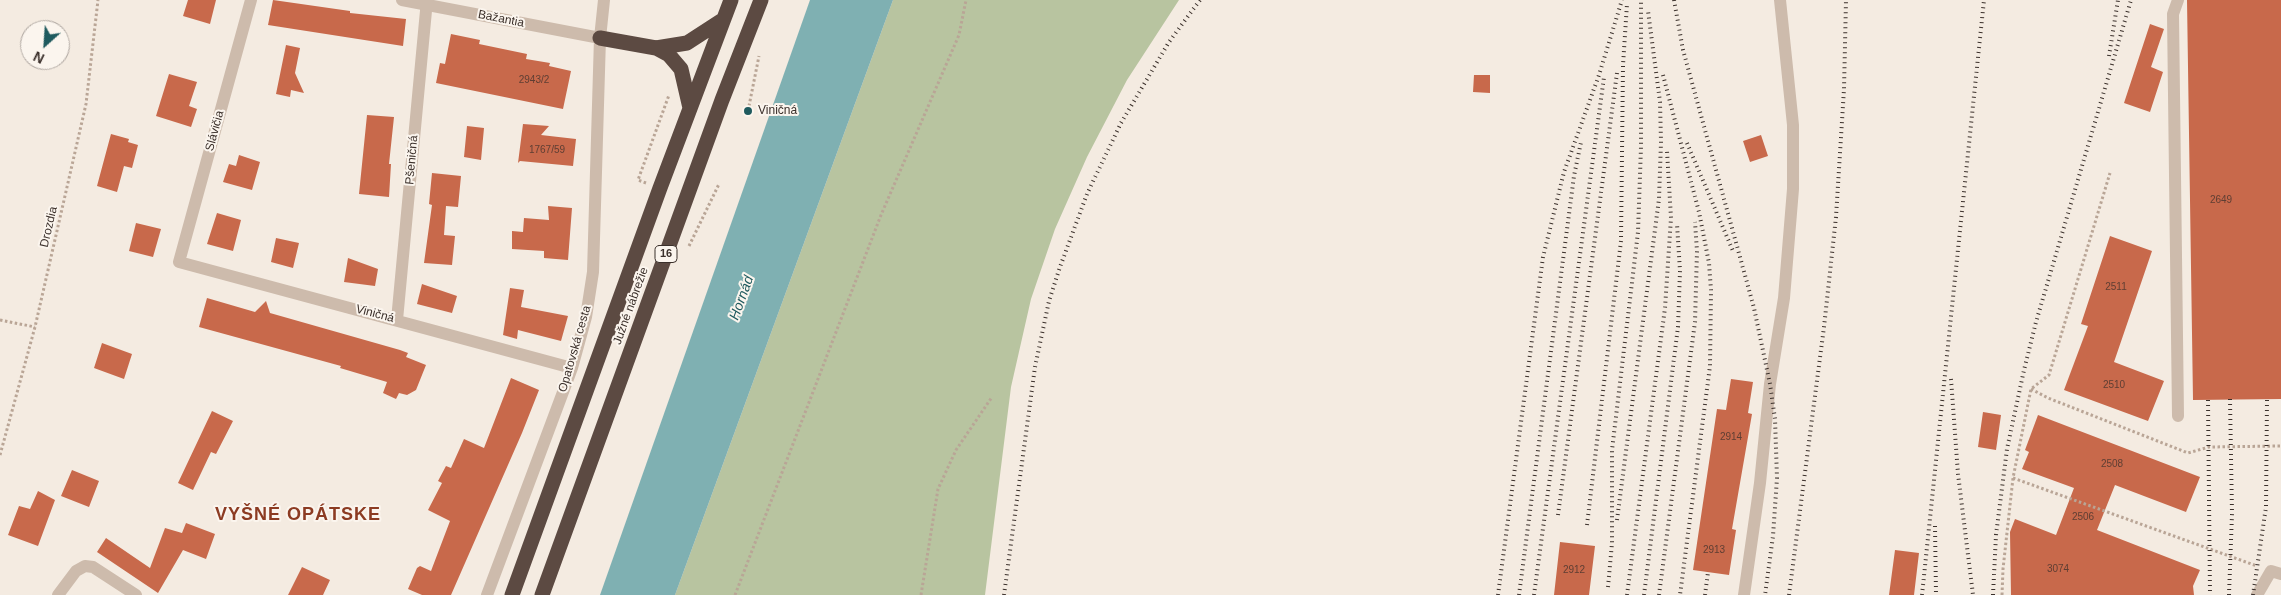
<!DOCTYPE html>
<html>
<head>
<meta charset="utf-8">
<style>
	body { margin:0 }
	#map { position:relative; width:2281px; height:595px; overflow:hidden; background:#f4ebe1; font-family:Helvetica,sans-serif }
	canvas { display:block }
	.north { position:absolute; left:20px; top:20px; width:50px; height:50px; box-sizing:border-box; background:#fbf5ee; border:1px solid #aea6a0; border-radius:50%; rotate:206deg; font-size:14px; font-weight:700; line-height:20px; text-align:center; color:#3b302b }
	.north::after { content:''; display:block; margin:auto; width:18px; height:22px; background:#1f5a5e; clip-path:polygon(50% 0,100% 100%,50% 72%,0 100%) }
</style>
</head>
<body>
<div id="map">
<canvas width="2281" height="595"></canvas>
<div class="north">N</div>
</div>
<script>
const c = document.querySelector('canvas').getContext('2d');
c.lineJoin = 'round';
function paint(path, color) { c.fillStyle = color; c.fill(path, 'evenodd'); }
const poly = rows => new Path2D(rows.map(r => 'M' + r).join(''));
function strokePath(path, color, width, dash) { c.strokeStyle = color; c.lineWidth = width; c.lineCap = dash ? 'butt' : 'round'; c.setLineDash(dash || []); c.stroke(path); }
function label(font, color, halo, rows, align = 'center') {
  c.font = font + ' Helvetica,sans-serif'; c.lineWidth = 4; c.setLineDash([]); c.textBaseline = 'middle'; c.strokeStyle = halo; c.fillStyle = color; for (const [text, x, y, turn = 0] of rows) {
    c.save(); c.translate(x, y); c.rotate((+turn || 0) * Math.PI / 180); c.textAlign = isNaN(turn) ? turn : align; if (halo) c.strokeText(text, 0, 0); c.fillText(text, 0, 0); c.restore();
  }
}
paint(poly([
	[893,0,1179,0,1127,80,1087,157,1055,229,1031,299,1011,387,985,595,675,595]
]), '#b8c4a0');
paint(poly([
	[810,0,893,0,675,595,600,595]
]), '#7fb0b2');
paint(poly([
	[188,0,216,0,210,24,183,16],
	[273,0,350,11,350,13,406,19,403,46,268,25],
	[2187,0,2281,0,2281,399,2193,400],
	[2150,24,2164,29,2151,67,2163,72,2150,112,2124,103],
	[451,34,480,40,479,44,527,54,526,59,550,63,549,66,571,71,563,109,436,83,440,63,445,64],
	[286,45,300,48,295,73,304,93,291,90,290,97,276,94],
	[169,74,197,82,189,106,197,109,191,127,156,116],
	[1474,75,1490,75,1490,93,1473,92],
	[367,115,394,117,389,164,391,164,389,197,359,194],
	[523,124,549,126,541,135,576,139,573,166,520,161,518,163],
	[467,126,484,128,481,160,464,157],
	[111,134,129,139,128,142,138,145,132,168,124,166,117,192,97,186],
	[1761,135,1768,156,1750,162,1743,141],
	[239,155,260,162,252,190,223,182,229,164,236,166],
	[432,173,461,176,458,207,446,206,444,235,455,236,452,265,424,263,432,205,429,204],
	[548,206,572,208,568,260,544,258,544,251,512,249,512,231,523,232,524,218,549,220],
	[217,213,241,220,233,251,207,244],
	[136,223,161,229,153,257,129,251],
	[2110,236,2152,251,2114,362,2164,381,2148,421,2064,390,2088,326,2081,324],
	[276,238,299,243,293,268,271,262],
	[348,258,378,269,375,286,344,282],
	[422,284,457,296,452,313,417,304],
	[510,288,524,290,521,307,568,316,561,341,518,330,517,339,503,335],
	[207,298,255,312,266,301,270,313,400,350,408,353,406,357,426,365,416,390,407,395,399,393,396,399,383,393,387,382,340,368,341,366,199,327],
	[102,343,132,354,124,379,94,368],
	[511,378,539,390,522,433,451,595,422,595,408,589,417,568,420,566,431,571,450,521,428,510,442,483,438,481,446,466,451,468,464,439,484,448],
	[1731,379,1753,382,1748,413,1752,414,1732,529,1736,530,1729,575,1693,570,1717,409,1726,410],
	[212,411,233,421,216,454,211,452,193,490,178,483],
	[1983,412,2001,415,1996,450,1978,447],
	[2038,415,2200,477,2186,512,2115,485,2097,530,2200,570,2193,586,2194,595,2011,595,2010,532,2015,519,2056,535,2074,488,2022,469,2029,452,2025,450],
	[72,470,99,481,89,507,61,496],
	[38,491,55,500,38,546,8,535,19,506,30,509],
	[186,523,215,534,206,559,183,550,158,593,97,552,106,538,150,568,165,528,182,533],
	[1560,542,1595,546,1589,595,1554,595],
	[1895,550,1919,553,1914,595,1889,595],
	[302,567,330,580,323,595,288,595]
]), '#c8694b');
strokePath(poly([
	[748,111,759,56],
	[646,183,638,180,669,95],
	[689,246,719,184],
	[0,320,35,327],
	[2031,389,2048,398,2188,453,2209,447,2281,446],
	[0,455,35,327,86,104,98,0],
	[2013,478,2257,566],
	[735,595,881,215,959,35,966,0],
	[921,595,938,489,956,450,992,397],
	[2002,595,2003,569,2013,478,2031,389,2049,375,2110,173]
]), '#b9a596', 3, [2.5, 2.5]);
strokePath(poly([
	[251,0,179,262,572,368],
	[402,0,600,38],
	[2178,0,2173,14,2178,416],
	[397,320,427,0],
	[58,595,76,571,85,566,93,567,136,595],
	[487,595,572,368,586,317,593,272,600,38,604,0],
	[1744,595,1760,483,1770,384,1784,298,1793,189,1793,125,1780,0],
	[2257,595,2271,571,2281,574]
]), '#cdbbac', 12);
strokePath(poly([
	[600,38,656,48,669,55,681,69,690,108],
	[656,48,687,43,724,19],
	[512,595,660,188,731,0],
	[542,595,722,100,761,0]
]), '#5c4a42', 15);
strokePath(poly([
	[1674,0,1683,50,1754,308,1770,384,1775,419,1777,478,1773,536,1765,595],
	[2109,56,2118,0],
	[1663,75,1699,212,1709,263,1711,290,1710,366,1680,595],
	[1687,143,1733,251],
	[1951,379,1958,474,1973,595],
	[2208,400,2210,595],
	[1558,515,1617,73],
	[1617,520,1659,199,1661,142,1660,102,1648,11],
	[1587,525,1621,241,1623,65,1627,4],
	[1935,526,1936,595],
	[1608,587,1612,543,1612,450,1638,232,1641,147,1641,0],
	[1004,595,1035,367,1049,301,1060,267,1087,194,1121,123,1169,42,1200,0],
	[1498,595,1543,257,1564,172,1599,75,1622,0],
	[1519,595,1574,176,1581,142],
	[1534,595,1604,77],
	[1627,595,1665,308,1671,218,1667,151],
	[1644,595,1678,327,1680,271,1677,224],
	[1659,595,1695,322,1697,251,1695,222],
	[1705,595,1708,572],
	[1789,595,1824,327,1836,217,1844,89,1846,0],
	[1922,595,1984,0],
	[1993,595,1996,535,2007,449,2024,370,2036,322,2131,0],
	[2229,595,2232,514,2230,399],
	[2253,595,2266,507,2267,399]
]), '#3b302b', 4, [1, 4]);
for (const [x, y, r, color] of [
	[748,111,5,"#1f5a5e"]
]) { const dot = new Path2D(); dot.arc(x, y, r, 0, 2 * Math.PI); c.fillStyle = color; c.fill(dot); strokePath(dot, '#fbf5ee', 2); }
label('10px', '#5e3e33', null, [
	["2943/2",534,80],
	["1767/59",547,150],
	["2649",2221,200],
	["2511",2116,287],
	["2510",2114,385],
	["2914",1731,437],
	["2508",2112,464],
	["2506",2083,517],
	["2913",1714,550],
	["3074",2058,569],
	["2912",1574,570]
]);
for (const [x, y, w] of [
	[666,254,22]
]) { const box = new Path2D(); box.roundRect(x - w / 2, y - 8.5, w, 17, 4); c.fillStyle = '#fbf5ee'; c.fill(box); strokePath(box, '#3b302b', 1); }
label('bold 11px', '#3b302b', null, [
	["16",666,254]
]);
label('12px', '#3b302b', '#fbf5ee', [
	["Bažantia",501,19,11],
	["Slávičia",215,131,-75],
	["Pšeničná",412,160,-85],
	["Drozdia",49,227,-77],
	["Južné nábrežie",631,306,-70],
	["Viničná",375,314,15],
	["Opatovská cesta",575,349,-74]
]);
label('12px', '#3b302b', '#fbf5ee', [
	["Viničná",758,111]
], 'left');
label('italic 14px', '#1f5a5e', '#fbf5ee', [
	["Hornád",742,298,-70]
]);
c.letterSpacing = '1px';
label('bold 18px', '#8c3b22', '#fbf5ee', [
	["VYŠNÉ OPÁTSKE",298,515]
]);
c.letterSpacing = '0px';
</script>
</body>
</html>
